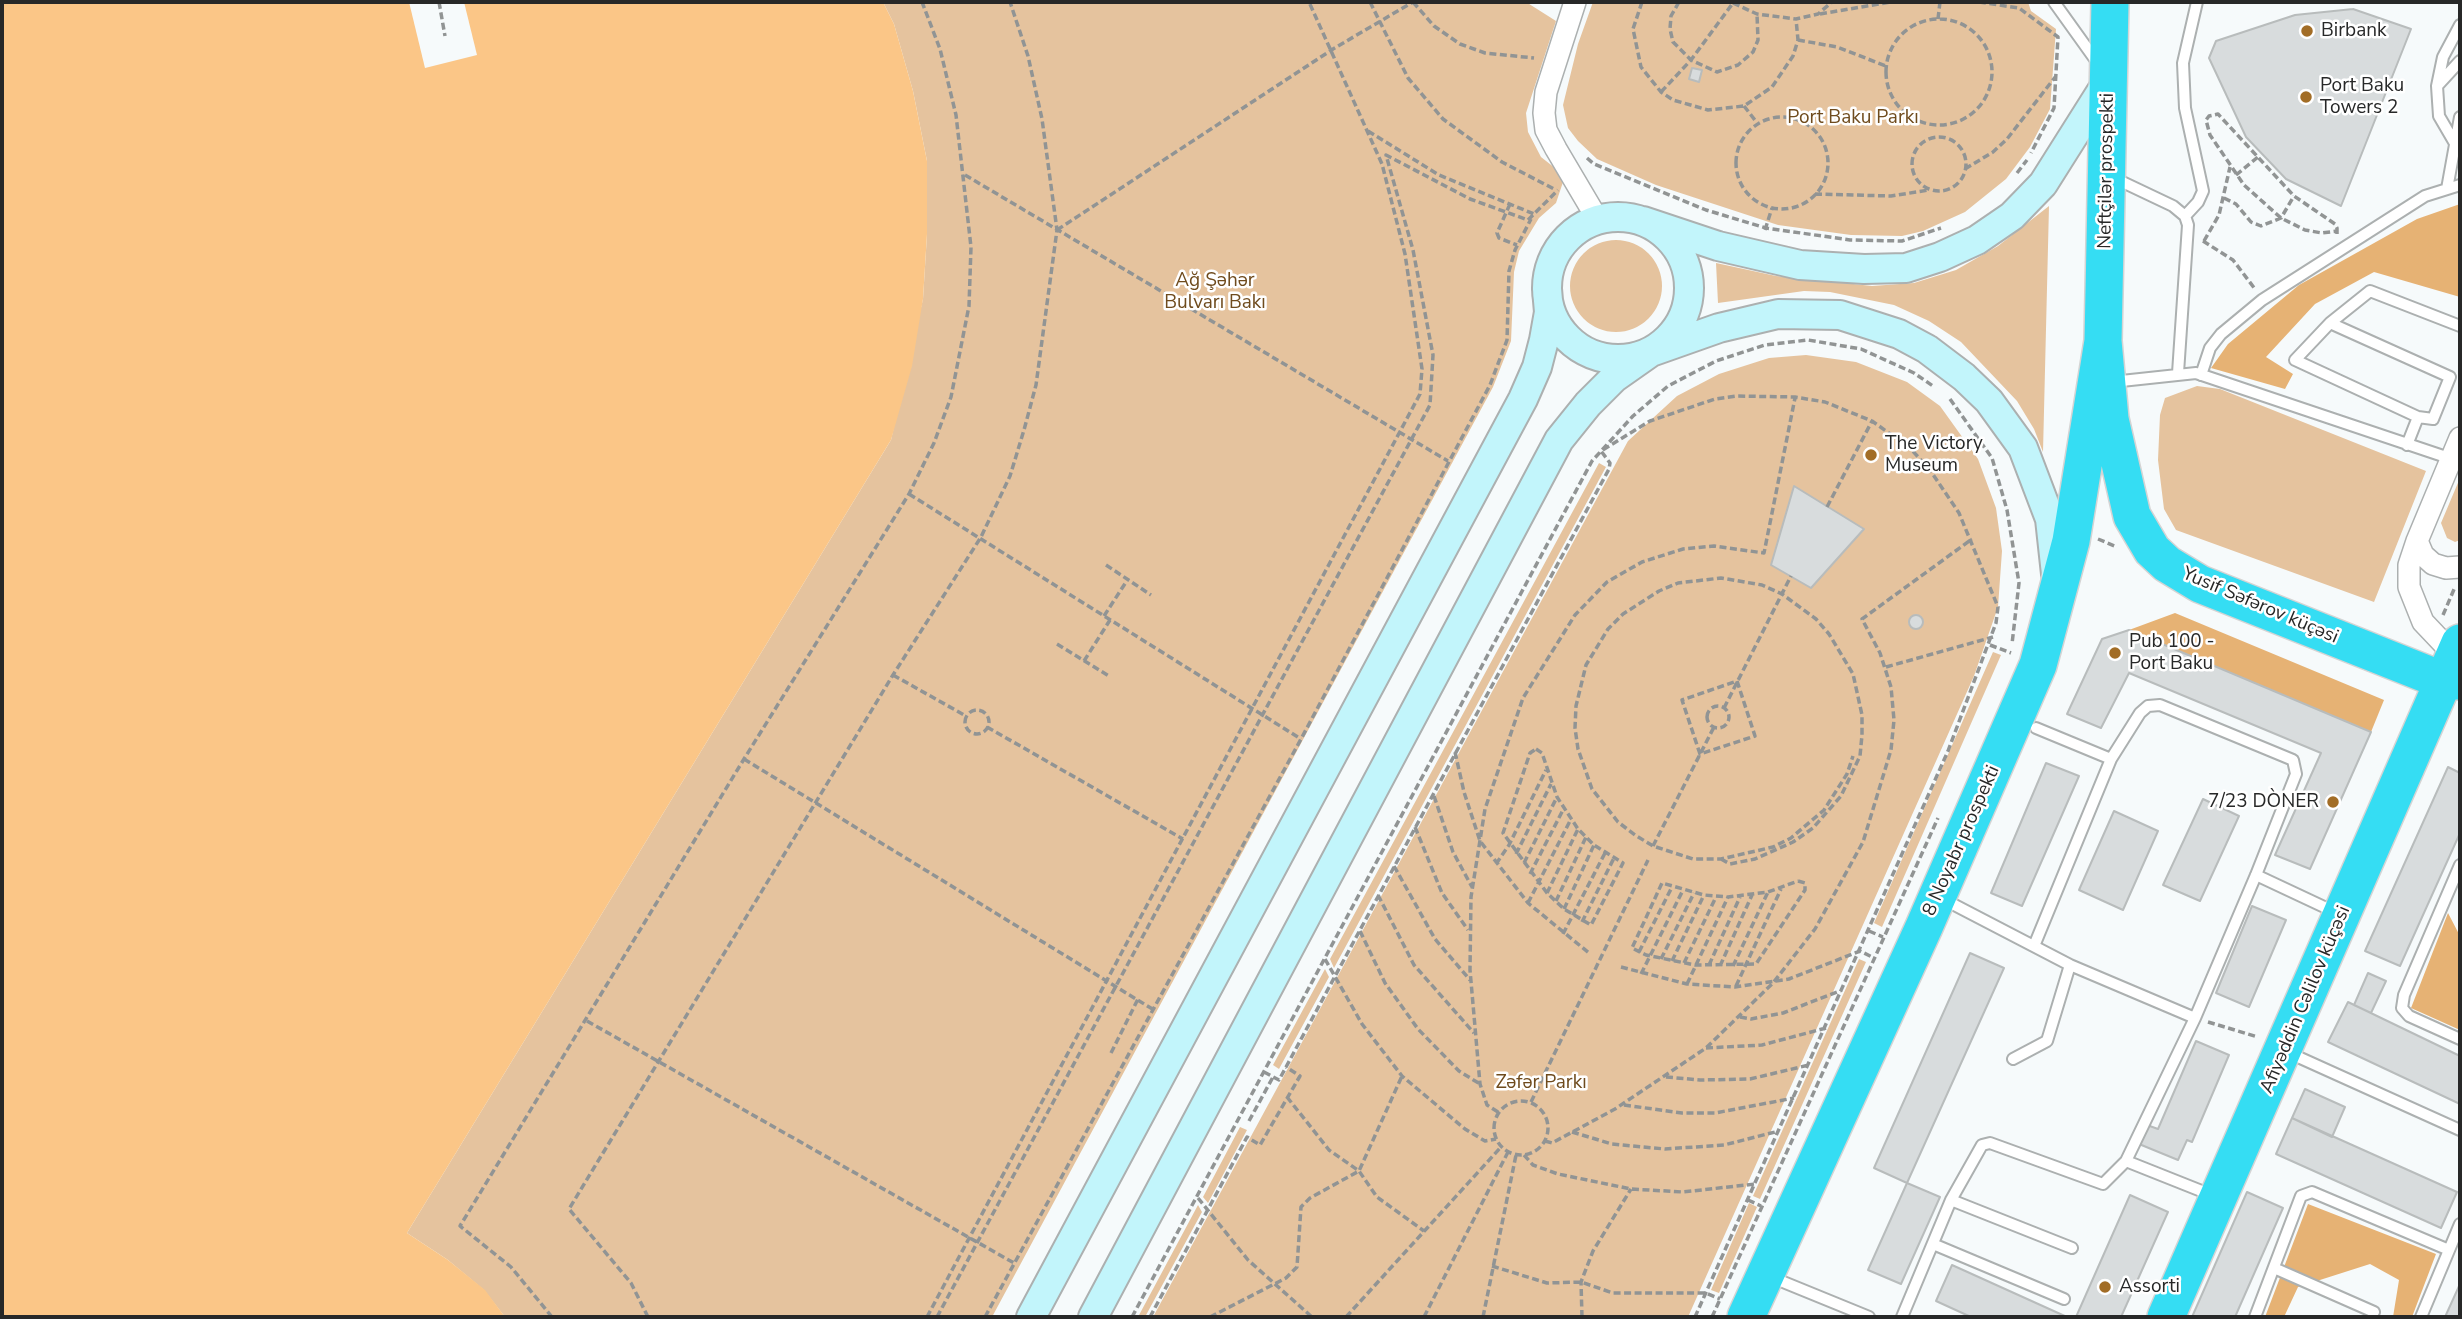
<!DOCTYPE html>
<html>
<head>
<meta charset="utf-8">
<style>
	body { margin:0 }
	#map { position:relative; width:2462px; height:1319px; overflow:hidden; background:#f6fafb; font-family:"Nunito Sans",sans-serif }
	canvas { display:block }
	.frame { position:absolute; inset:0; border:4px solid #272828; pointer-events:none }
</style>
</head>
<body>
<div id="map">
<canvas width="2462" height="1319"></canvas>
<div class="frame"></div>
</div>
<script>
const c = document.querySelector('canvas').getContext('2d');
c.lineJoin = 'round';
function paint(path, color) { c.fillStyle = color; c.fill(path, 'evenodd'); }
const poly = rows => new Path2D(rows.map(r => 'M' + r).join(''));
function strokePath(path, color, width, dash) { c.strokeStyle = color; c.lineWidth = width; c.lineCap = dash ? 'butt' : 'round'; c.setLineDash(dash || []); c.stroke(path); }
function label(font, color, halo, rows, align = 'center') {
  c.font = font + ' "Nunito Sans",sans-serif'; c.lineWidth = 5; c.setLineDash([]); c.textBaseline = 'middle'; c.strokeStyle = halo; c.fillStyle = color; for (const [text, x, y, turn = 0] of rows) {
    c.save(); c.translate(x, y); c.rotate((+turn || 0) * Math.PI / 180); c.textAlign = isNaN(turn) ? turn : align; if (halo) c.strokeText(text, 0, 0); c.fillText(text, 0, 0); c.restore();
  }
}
paint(poly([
	[883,2,1526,2,1556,21,1526,113,1528,132,1541,157,1565,176,1556,203,1539,218,1519,251,1514,272,1511,341,1493,387,992,1317,505,1317,484,1290,448,1260,407,1233,891,440,923,299,927,234,927,161,913,91,894,24],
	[1593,2,2028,2,2031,11,2056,29,2050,109,2030,147,2006,179,1965,212,1923,231,1902,236,1851,235,1778,225,1656,185,1597,159,1578,141,1568,128,1563,105,1578,44],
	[2049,206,2043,452,2034,429,2017,401,1961,342,1929,321,1894,305,1830,292,1804,291,1718,303,1716,263,1776,276,1844,283,1872,286,1914,283,1956,270,1998,246],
	'1570 286a46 46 0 1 1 92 0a46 46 0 1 1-92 0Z',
	[1806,355,1856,362,1907,382,1940,406,1978,459,1996,508,2002,551,1998,607,1974,676,1688,1317,1153,1317,1628,441,1677,396,1719,374,1769,358],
	[2197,386,2220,389,2426,471,2374,602,2176,530,2164,509,2158,460,2160,415,2165,398],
	[1599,463,1606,467,1334,968,1330,959],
	[2460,478,2460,540,2455,542,2447,538,2441,523],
	[1993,652,2001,655,1882,927,1874,923],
	[1859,959,1866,962,1760,1199,1753,1196],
	[1325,969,1329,977,1279,1069,1273,1065],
	[1240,1127,1247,1130,1208,1203,1203,1197],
	[1749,1203,1757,1207,1719,1293,1711,1290],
	[1198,1205,1202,1212,1145,1317,1138,1317]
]), '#e5c39e');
paint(poly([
	[2460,204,2460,297,2374,272,2315,304,2266,357,2293,374,2285,389,2211,368,2228,344,2299,285,2417,219],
	[2175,613,2384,700,2371,732,2129,630],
	[2448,913,2460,936,2460,1030,2411,1008],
	[2308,1204,2436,1254,2412,1317,2393,1317,2399,1280,2370,1264,2298,1287,2284,1317,2265,1317]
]), '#e6b274');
paint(poly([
	[2,2,883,2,894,24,913,91,927,161,927,234,923,299,912,366,891,440,407,1233,448,1260,485,1290,505,1317,2,1317]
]), '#fbc687');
paint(poly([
	[409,2,464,2,477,55,425,68]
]), '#f6fafb');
const building = poly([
	[2353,9,2411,29,2341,206,2286,179,2246,137,2209,58,2216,41,2295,15,2353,9],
	[1692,68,1702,70,1699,82,1689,79,1692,68],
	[1794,486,1864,529,1811,588,1771,565,1794,486],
	'1909 622a7 7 0 1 1 14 0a7 7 0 1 1-14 0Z',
	[2129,630,2371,732,2310,869,2275,855,2321,753,2129,673,2101,728,2067,714,2102,639,2129,630],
	[2046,763,2079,776,2022,906,1991,893,2046,763],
	[2448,767,2460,773,2460,833,2400,966,2365,951,2448,767],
	[2203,799,2239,816,2200,901,2163,885,2203,799],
	[2114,811,2158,831,2123,910,2079,890,2114,811],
	[2252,906,2286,920,2249,1007,2216,993,2252,906],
	[1970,953,2004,968,1907,1183,1874,1168,1970,953],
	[2368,973,2386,981,2371,1013,2354,1005,2368,973],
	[2348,1002,2460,1056,2460,1104,2328,1042,2348,1002],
	[2196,1041,2229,1055,2192,1142,2187,1140,2178,1160,2139,1144,2147,1125,2158,1129,2196,1041],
	[2305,1089,2345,1107,2332,1137,2292,1118,2305,1089],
	[2292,1118,2457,1192,2441,1228,2276,1154,2292,1118],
	[1907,1183,1940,1197,1901,1284,1868,1270,1907,1183],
	[2247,1192,2283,1208,2235,1317,2192,1317,2247,1192],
	[2130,1195,2168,1212,2121,1317,2076,1317,2130,1195],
	[1952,1265,2067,1317,1971,1317,1936,1301,1952,1265],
	[2460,1284,2460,1317,2445,1317,2460,1284]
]);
paint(building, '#d8dcdd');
strokePath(building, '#b8bcbc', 2);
const lane = poly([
	[2054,2,2097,62],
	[2460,25,2443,57,2437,86,2439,116,2460,152],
	[2437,86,2460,61],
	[2114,178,2173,206,2185,216,2188,225,2178,373],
	[2447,189,2460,117],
	[2185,216,2198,202,2203,191,2185,108,2183,63,2197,2],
	[2330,323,2295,360,2418,417],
	[2201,375,2210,348,2221,334,2262,300,2425,196,2460,185],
	[2112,382,2196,373,2452,459],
	[2407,445,2418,417,2433,419,2450,377,2330,323,2370,291,2460,326],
	[2036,728,2111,759],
	[2460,865,2404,995,2402,1008,2409,1016,2460,1039],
	[2256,875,2337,913],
	[1943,899,2070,965,2195,1018],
	[2287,1052,2460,1130],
	[2013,1059,2047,1041,2070,965],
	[2126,1161,2214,1196],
	[1951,1200,2072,1248],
	[1933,1244,2064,1299],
	[2274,1268,2374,1312],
	[1771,1277,1869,1317],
	[1902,1317,1951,1200,1982,1145,1990,1143,2103,1184,2126,1161,2195,1018,2256,875,2296,774,2293,760,2160,705,2148,706,2140,713,2111,759,2034,946],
	[2255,1317,2301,1196,2312,1192,2449,1250],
	[2421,1317,2460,1224]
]);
const street = poly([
	[1575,2,1546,92,1544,113,1546,130,1556,149,1598,220],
	[2417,541,2423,555,2433,564,2446,568,2460,567],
	[2460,661,2423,622,2409,587,2409,565,2417,541,2460,438]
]);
const secondary = poly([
	'1547 288a71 71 0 1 1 142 0a71 71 0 1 1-142 0Z',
	[1643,221,1718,246,1800,265,1864,269,1906,268,1940,257,1977,240,2012,216,2043,184,2108,81],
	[1031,1317,1523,399,1537,367,1544,340,1549,312,1547,289],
	[1093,1317,1559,440,1588,404,1614,378,1651,352,1719,328,1778,314,1840,315,1899,334,1927,349,1964,377,1989,401,2023,448,2050,519,2056,574]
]);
const highway = poly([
	[2110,2,2103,341,2110,419,2132,516,2152,550,2167,564,2200,584,2444,681,2460,681],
	[1746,1317,1924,927,2038,665,2071,541,2103,341],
	[2166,1317,2460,643]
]);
strokePath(lane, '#acb0b0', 14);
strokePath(street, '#acb0b0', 24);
strokePath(secondary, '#acb0b0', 32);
strokePath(highway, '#d4d4d4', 40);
strokePath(poly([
	[439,2,445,36],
	[1370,2,1408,78,1443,119,1502,162,1556,190],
	[1413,2,1434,26,1460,44,1485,53,1534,58],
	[1642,2,1633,29,1641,67,1661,92,1673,100,1708,110,1744,106,1772,87,1793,56,1798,40,1796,19],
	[1679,2,1671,16,1670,29,1673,42,1691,60,1717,72,1738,65,1753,52,1758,40,1757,14],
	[1979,2,2019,8,2058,37,2054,108,2031,153],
	[1733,3,1757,14,1796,19,1818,14,1832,2],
	[1820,14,1891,2],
	[1938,19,1940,2],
	'1886 72a53 53 0 1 1 106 0a53 53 0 1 1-106 0Z',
	[1798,40,1837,47,1886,66],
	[1661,92,1691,60,1733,3],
	[1744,106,1758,124],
	'1736 163a46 46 0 1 1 92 0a46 46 0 1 1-92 0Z',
	[1368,131,1439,175,1534,214],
	'1912 164a27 27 0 1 1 54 0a27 27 0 1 1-54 0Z',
	[1587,158,1594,164,1706,210,1766,228,1850,240,1902,241,1941,228],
	[1965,169,1993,152,2007,139,2056,76],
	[2017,173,2027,160],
	[965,175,1448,461],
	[2236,175,2258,157],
	[1815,194,1891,196,1929,190],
	[2224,198,2236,204,2251,222,2261,226,2281,218,2294,196],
	[1510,204,1497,233,1499,238,1517,245],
	[1057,230,1333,49,1413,2],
	[1765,230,1772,208],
	[2337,234,2337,228,2335,224,2294,196,2218,114,2209,116,2206,120,2210,135,2244,185,2281,218,2305,230,2322,233,2337,231],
	[2203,241,2233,260,2255,289],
	[2204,241,2219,215,2230,167],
	[1950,399,1992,458,2007,510,2019,583,2012,644],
	[909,494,1301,739],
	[1827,507,1872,421],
	[2098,539,2117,547],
	[1106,565,1151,595],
	[2443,615,2455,587],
	[1104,616,1128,579],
	[1057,644,1109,676],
	[1990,645,2011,653],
	[1084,661,1110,620],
	[1886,667,1993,637],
	[893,675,966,716],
	[1737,681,1755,736,1700,754,1682,700,1737,681],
	'1707 717a11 11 0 1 1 22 0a11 11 0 1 1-22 0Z',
	[1724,708,1791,576],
	'965 722a12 12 0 1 1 24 0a12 12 0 1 1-24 0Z',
	[987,727,1183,839],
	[1536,749,1542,753,1557,797,1578,829,1594,845,1623,863,1591,925,1564,909,1547,893,1503,833,1530,753,1536,749],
	[1455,752,1464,792,1480,841,1528,903,1589,953],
	[744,759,1154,1010],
	[1434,796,1453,852,1472,887],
	[1415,827,1442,893,1468,930],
	[1653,846,1714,727],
	[1516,854,1551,784],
	[1721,859,1730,864,1755,859,1793,842,1813,828,1841,796,1860,756,1862,735,1862,715,1853,674,1829,634,1816,619,1782,594,1762,585,1721,578,1678,583,1659,591,1623,614,1608,629,1586,665,1576,706,1575,728,1578,749,1592,789,1618,822,1635,835,1653,846,1693,859,1721,859,1773,847,1791,838,1824,810,1847,774,1853,756],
	[1524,863,1557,797],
	[1496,864,1509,845,1546,770],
	[1394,866,1435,939,1470,980],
	[1530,874,1564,808],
	[1798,881,1805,883,1805,890,1756,964,1695,965,1646,955,1632,948,1662,883,1704,895,1728,897,1768,892,1798,881],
	[1547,893,1578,829],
	[1378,895,1414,965,1474,1033],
	[1556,901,1586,837],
	[1528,903,1571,819],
	[1564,909,1594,845],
	[1582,922,1614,858],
	[1360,931,1385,983,1418,1029,1459,1071,1480,1084],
	[1869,931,1883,937],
	[1563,934,1605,853],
	[1639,952,1672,887],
	[1325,959,1362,1024,1402,1076,1465,1129,1485,1141,1496,1139],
	[1661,959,1694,893],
	[1672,961,1704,895],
	[1684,963,1716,897],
	[1709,965,1740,897],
	[1720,966,1752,895],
	[1733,966,1768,892],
	[1621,967,1687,984,1735,987,1789,979,1860,951,1874,958],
	[1641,974,1683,890],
	[1687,984,1728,897],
	[1736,986,1781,889],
	[1740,1017,1751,1019,1783,1013,1842,990],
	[587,1021,1014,1263],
	[2208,1022,2258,1037],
	[1706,1048,1762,1045,1826,1028],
	[1111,1053,1138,999],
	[1264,1072,1279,1080,1609,469,1610,463,1601,451,1650,421,1715,399,1737,396,1795,397,1825,402,1872,421,1910,448,1930,470,1959,513,1998,607,1996,623,1948,751,1695,1317],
	[1666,1077,1700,1080,1750,1079,1809,1065],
	[1287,1097,1329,1150,1359,1171,1377,1197,1424,1231],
	'1494 1128a27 27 0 1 1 54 0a27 27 0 1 1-54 0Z',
	[1531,1102,1648,860],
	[1624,1105,1682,1113,1715,1113,1794,1098],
	[1498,1112,1487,1105,1480,1084,1470,970,1471,897,1485,809,1523,698,1575,615,1607,582,1642,562,1683,549,1714,546,1764,553,1795,398],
	[1249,1121,1273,1077],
	[1572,1132,1612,1144,1665,1149,1724,1145,1779,1131],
	[1545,1141,1552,1143,1615,1109,1706,1048,1773,983,1815,929,1863,842,1891,750,1894,720,1891,687,1880,653,1862,619,1972,539],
	[1524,1155,1533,1165,1558,1174,1631,1189,1683,1192,1755,1184],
	[1198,1198,1248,1260,1312,1317],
	[1748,1200,1761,1206],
	[1492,1266,1547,1283,1581,1282,1613,1293,1706,1293,1720,1299],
	[552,1317,511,1267,460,1226,744,759,909,494,934,443,951,397,969,306,971,247,956,115,940,49,922,2],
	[648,1317,631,1283,569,1209,893,675,981,537,1010,476,1024,430,1036,385,1057,230,1042,119,1028,56,1010,2],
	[927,1317,1420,394,1422,369,1405,254,1382,164,1309,2],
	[937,1317,1430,405,1433,355,1413,250,1386,155,1470,199,1528,220,1558,190],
	[985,1317,1301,739,1490,385,1507,340,1509,271,1515,250,1531,219],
	[1132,1317,1592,461,1633,416,1668,386,1716,361,1765,345,1808,340,1861,349,1914,373,1933,386],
	[1150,1317,1247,1137,1260,1145,1300,1076,1286,1067],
	[1210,1317,1286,1278,1297,1267,1301,1207,1310,1198,1359,1171,1402,1076],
	[1346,1317,1501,1147],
	[1424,1317,1508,1152],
	[1483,1317,1516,1155],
	[1582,1317,1581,1282,1593,1251,1631,1189],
	[1712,1317,1938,818]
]), '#919494', 3.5, [7, 3.5]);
strokePath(lane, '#fff', 10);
strokePath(street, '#fff', 21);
strokePath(secondary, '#c2f5fb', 28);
strokePath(highway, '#35ddf3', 37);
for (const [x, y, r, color] of [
	[2307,31,7,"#a26d26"],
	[2306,97,7,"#a26d26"],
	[1871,455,7,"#a26d26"],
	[2115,653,7,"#a26d26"],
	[2333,802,7,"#a26d26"],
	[2105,1287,7,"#a26d26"]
]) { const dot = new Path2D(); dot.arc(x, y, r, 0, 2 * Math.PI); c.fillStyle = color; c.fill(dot); strokePath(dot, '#fff', 2.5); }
label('19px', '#272828', '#fff', [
	["Birbank",2321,31],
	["Port Baku",2320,86],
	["Towers 2",2320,108],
	["The Victory",1885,444],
	["Museum",1885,466],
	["Pub 100 -",2129,642],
	["Port Baku",2129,664],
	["7/23 DÒNER",2319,802,"right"],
	["Assorti",2119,1287]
], 'left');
label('19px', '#6f4b1d', '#fff', [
	["Port Baku Parkı",1853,118],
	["Ağ Şəhər",1215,281],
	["Bulvarı Bakı",1215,303],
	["Zəfər Parkı",1541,1083]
]);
label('19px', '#272828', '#fff', [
	["Neftçilər prospekti",2107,171,-89],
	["Yusif Səfərov küçəsi",2260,606,23],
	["8 Noyabr prospekti",1962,841,-66],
	["Afiyəddin Cəlilov küçəsi",2306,1000,-67]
]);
</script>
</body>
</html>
